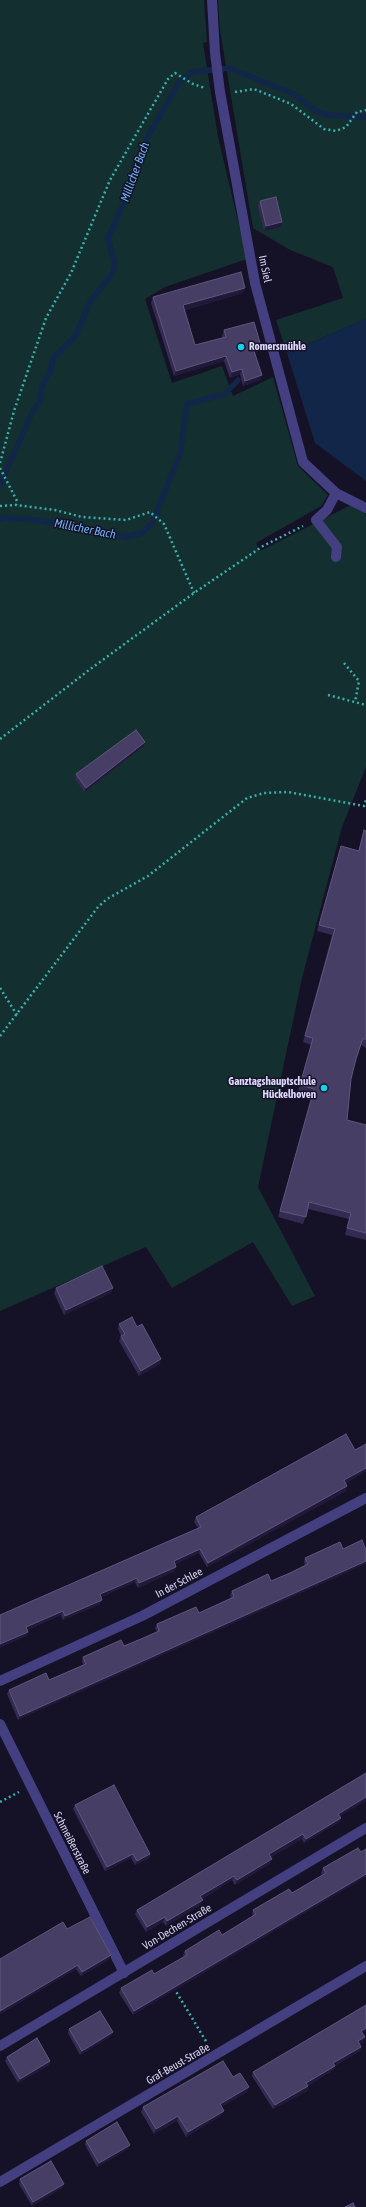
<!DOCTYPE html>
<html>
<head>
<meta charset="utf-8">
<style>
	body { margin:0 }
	canvas { display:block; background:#151126 }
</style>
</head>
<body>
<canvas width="366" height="2207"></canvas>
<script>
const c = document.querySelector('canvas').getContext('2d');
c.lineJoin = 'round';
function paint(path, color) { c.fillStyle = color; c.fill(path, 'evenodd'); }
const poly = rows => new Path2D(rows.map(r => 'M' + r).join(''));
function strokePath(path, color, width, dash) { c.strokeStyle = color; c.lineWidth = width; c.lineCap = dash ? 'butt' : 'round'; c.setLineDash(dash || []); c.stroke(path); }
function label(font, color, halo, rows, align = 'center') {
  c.font = font + ' "Asap Condensed",sans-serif'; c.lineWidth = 3; c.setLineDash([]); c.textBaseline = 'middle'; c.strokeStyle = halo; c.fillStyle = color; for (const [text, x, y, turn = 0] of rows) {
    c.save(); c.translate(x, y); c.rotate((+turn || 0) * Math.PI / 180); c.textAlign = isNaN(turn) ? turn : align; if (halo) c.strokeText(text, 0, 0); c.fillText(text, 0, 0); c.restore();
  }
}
paint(poly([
	[0,0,204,0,207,42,203,43,218,137,247,259,165,287,145,299,172,383,222,366,233,396,273,377,298,466,328,495,321,506,256,543,260,551,351,505,366,514,366,767,342,827,302,978,258,1187,315,1296,292,1306,253,1242,172,1288,146,1247,0,1311],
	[218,0,366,0,366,319,287,353,276,320,343,298,333,267,290,250,253,228,220,30]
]), '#142f2f');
paint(poly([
	[366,319,366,481,315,443,287,353]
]), '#122649');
strokePath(poly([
	[0,485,32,413,41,400,41,388,50,372,53,359,75,336,92,299,111,276,115,266,108,238,132,185,135,166,146,140,179,82,193,72,229,68,294,94,316,111,329,115,366,117],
	[0,520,3,518,36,520,127,537,142,533,152,523,180,454,187,404,225,394,238,380]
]), '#122649', 5.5);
strokePath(poly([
	[235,92,254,89,291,104,324,129,336,131,346,127,357,112,366,110],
	[0,463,14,411,46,318,71,273,110,180,168,79,175,73,193,84,205,88],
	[0,468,17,501,16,505,55,510,82,517,126,520,150,512,164,524,194,593],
	[0,506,16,505],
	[344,663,359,681,355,702],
	[328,695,366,705],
	[0,739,89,670,194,593,263,546,303,526],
	[0,988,17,1015],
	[0,1036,98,907,107,899,148,876,247,798,264,793,288,792,364,806,366,800],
	[0,1802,19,1792],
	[174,1988,207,2043]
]), '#38b1ac', 2.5, [2, 3]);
strokePath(poly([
	[212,0,215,53,220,92,255,283,303,462,336,493,366,508],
	[336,493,327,510,316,520,337,547,336,557],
	[0,1681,142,1616,366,1498],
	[0,1724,124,1973],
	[0,2046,366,1828],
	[0,2182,366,1966]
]), '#433f81', 10);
paint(poly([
	[260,201,281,227,264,231,258,206],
	[243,293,185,310,195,345,222,338,222,336,224,330,259,351,254,353,262,375,260,380,243,386,240,374,230,378,224,361,174,376,151,303,153,297],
	[144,746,85,792,75,779,76,774],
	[364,830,366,831,366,1048,361,1045,356,1059,351,1079,347,1120,366,1125,366,1240,345,1235,349,1219,308,1209,303,1224,278,1217,312,1096,298,1091,311,1045,303,1042,332,935,317,931,339,853,341,846,358,851],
	[56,1288,113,1288,111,1293,64,1315,54,1293],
	[119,1324,160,1364,139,1376,119,1341,121,1336,118,1329],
	[366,1444,366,1471,346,1483,346,1491,207,1567,199,1553,175,1564,175,1571,138,1588,135,1582,117,1590,101,1597,100,1604,63,1620,61,1615,27,1630,27,1636,0,1615,198,1528,194,1522,196,1517,355,1450],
	[343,1549,18,1720,7,1694,9,1690,49,1680,83,1665,82,1661,83,1657,124,1646,157,1632,155,1628,157,1624,199,1613,231,1598,230,1595,232,1591,271,1581,305,1566,304,1562,305,1558],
	[75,1805,150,1854,149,1858,135,1865,131,1858,105,1871,73,1809],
	[340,1816,341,1818,339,1822,304,1843,302,1839,271,1857,270,1864,235,1885,232,1880,202,1899,201,1905,166,1926,163,1922,146,1932,135,1914,137,1910],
	[361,1852,133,2015,119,1993,121,1988,154,1974,184,1957,183,1955,185,1951,222,1935,253,1916,252,1914,253,1910,292,1893,322,1875,321,1873,323,1868],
	[67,1929,110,1959,81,1976,76,1969,0,2014,0,1959],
	[69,2029,111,2036,80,2055,68,2033],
	[363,2033,363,2042,359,2044,361,2047,360,2051,335,2066,333,2070,308,2086,307,2091,273,2109,252,2076,253,2072],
	[7,2057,50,2061,49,2065,18,2083,5,2061],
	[233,2077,247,2092,221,2107,222,2115,186,2137,177,2121,154,2134,141,2112,143,2107],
	[86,2141,128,2149,97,2167,85,2145],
	[20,2179,64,2184,62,2188,32,2206,19,2184]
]), '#342b52');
paint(poly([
	[282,222,281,227,264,231,266,226],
	[245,288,243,293,181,311,183,305],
	[261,346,259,351,251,354,253,348],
	[226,356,224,361,174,376,176,371],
	[242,369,240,374,230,378,232,372],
	[262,375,260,380,243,386,245,381],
	[145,742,144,746,85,792,86,788],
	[113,1288,111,1293,64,1315,66,1310],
	[161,1359,160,1364,139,1376,141,1371],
	[366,1468,366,1471,342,1485,344,1480],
	[347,1486,346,1491,207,1567,208,1563],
	[200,1549,199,1553,172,1565,174,1561],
	[366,1561,366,1564,18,1720,20,1716],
	[176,1567,175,1571,138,1588,139,1583],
	[137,1578,135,1582,98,1599,100,1594],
	[102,1600,100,1604,63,1620,65,1616],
	[63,1611,61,1615,24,1631,26,1627],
	[28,1632,27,1636,0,1648,0,1644],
	[366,1797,366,1801,337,1818,338,1814],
	[341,1818,339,1822,304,1843,306,1839],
	[303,1834,302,1839,268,1859,269,1854],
	[133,1854,131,1858,105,1871,107,1867],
	[150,1854,149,1858,135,1865,137,1861],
	[272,1859,270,1864,235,1885,237,1880],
	[366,1874,366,1877,133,2015,134,2011],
	[234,1876,232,1880,198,1901,200,1896],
	[203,1900,201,1905,166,1926,167,1921],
	[165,1917,163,1922,146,1932,147,1927],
	[111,1955,110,1959,81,1976,82,1972],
	[78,1965,76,1969,0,2014,0,2011],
	[366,2028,366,2031,360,2035,361,2031],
	[113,2032,111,2036,80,2055,82,2051],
	[365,2037,363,2042,356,2046,358,2041],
	[361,2047,360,2051,332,2068,333,2063],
	[50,2061,49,2065,18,2083,20,2079],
	[335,2066,333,2070,305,2088,306,2083],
	[308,2086,307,2091,273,2109,275,2105],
	[249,2087,247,2092,218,2109,220,2104],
	[224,2111,222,2115,186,2137,188,2132],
	[178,2116,177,2121,154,2134,156,2129],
	[130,2145,128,2149,97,2167,99,2163],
	[64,2184,62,2188,32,2206,33,2202]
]), '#201939');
const building = poly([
	[276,197,282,222,266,226,260,201,276,197],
	[241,272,245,288,183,305,195,345,226,337,224,330,254,322,261,346,253,348,262,375,245,381,242,369,232,372,226,356,176,371,153,297,241,272],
	[136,730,145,742,86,788,76,774,136,730],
	[364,830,366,831,366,1040,363,1038,356,1059,351,1079,347,1120,366,1125,366,1233,347,1228,351,1213,309,1202,306,1217,280,1211,314,1089,300,1085,313,1038,305,1036,335,929,319,925,341,846,359,851,364,830],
	[102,1266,113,1288,66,1310,56,1288,102,1266],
	[132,1317,137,1327,142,1324,161,1359,141,1371,121,1336,125,1334,119,1324,132,1317],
	[346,1434,355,1450,366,1444,366,1468,344,1480,347,1486,208,1563,200,1549,174,1561,176,1567,139,1583,137,1578,119,1586,100,1594,102,1600,65,1616,63,1611,26,1627,28,1632,0,1644,0,1615,201,1527,196,1517,346,1434],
	[362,1540,366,1550,366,1561,20,1716,9,1690,46,1673,49,1680,86,1664,83,1657,121,1640,124,1646,141,1639,159,1631,157,1624,196,1607,199,1613,234,1597,232,1591,268,1574,271,1581,290,1573,308,1564,305,1558,340,1542,343,1549,362,1540],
	[366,1773,366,1797,338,1814,341,1818,306,1839,303,1834,269,1854,272,1859,237,1880,234,1876,200,1896,203,1900,167,1921,165,1917,147,1927,137,1910,366,1773],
	[114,1785,150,1854,137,1861,133,1854,107,1867,75,1805,114,1785],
	[358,1848,361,1852,366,1849,366,1874,134,2011,121,1988,152,1970,154,1974,187,1955,185,1951,219,1930,222,1935,256,1914,253,1910,289,1889,292,1893,326,1873,323,1868,358,1848],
	[90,1917,111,1955,82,1972,78,1965,0,2011,0,1959,63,1922,67,1929,90,1917],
	[366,2005,366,2028,361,2031,365,2037,358,2041,361,2047,333,2063,335,2066,306,2083,308,2086,275,2105,253,2072,366,2005],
	[100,2011,113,2032,82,2051,69,2029,100,2011],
	[37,2038,50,2061,20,2079,7,2057,37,2038],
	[223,2061,233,2077,240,2073,249,2087,220,2104,224,2111,188,2132,178,2116,156,2129,143,2107,223,2061],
	[117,2122,130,2145,99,2163,86,2141,117,2122],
	[51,2161,64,2184,33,2202,20,2179,51,2161],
	[353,2203,355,2207,345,2207,353,2203]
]);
paint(building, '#463e64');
strokePath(building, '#5e567c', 1);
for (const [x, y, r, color] of [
	[241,347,4,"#12d4ef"],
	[324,1088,4,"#12d4ef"]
]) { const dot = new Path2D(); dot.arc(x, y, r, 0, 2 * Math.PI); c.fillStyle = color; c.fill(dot); strokePath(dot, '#151126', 1.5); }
label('11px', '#ddd8fc', '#151126', [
	["Im Siel",265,269,78],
	["In der Schlee",179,1583,-28],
	["Schmeißerstraße",72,1843,63],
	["Von-Dechen-Straße",177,1927,-31],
	["Graf-Beust-Straße",178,2064,-30]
]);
label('bold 11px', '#ddd8fc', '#151126', [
	["Romersmühle",249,347],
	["Ganztagshauptschule",316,1082,"right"],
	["Hückelhoven",316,1095,"right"]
], 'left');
label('italic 12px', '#6eb4f5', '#151126', [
	["Millicher Bach",135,172,-70],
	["Millicher Bach",85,529,11]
]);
</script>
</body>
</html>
